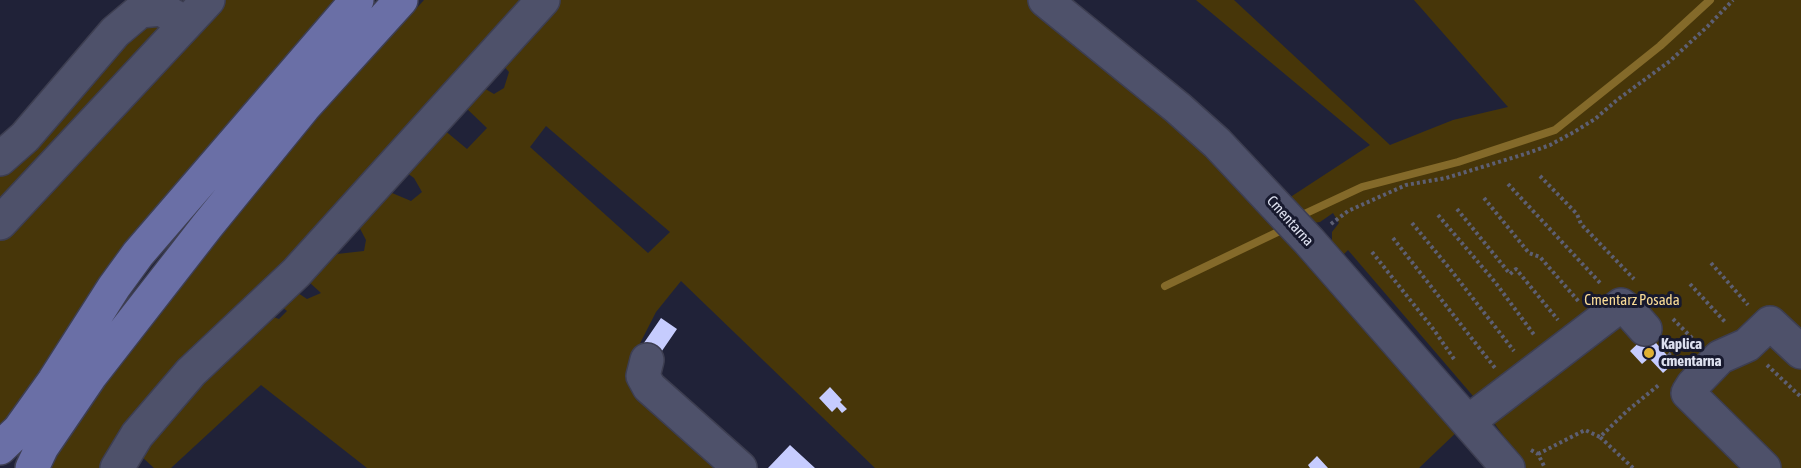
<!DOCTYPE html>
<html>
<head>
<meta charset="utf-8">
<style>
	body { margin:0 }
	canvas { display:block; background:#202238 }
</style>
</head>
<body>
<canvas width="1801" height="468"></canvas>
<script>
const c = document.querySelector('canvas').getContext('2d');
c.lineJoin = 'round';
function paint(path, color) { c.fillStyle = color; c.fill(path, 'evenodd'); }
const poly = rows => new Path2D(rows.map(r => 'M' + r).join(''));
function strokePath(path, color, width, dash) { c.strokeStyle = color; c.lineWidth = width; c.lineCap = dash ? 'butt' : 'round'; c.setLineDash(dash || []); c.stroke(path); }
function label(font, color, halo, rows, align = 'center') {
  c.font = font + ' "Asap Condensed",sans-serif'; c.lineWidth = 6; c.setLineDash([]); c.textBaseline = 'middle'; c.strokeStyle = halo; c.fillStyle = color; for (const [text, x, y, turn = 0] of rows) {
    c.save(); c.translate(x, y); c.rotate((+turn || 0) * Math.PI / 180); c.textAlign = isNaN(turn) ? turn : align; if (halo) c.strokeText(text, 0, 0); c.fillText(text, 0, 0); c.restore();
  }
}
paint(poly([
	[226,0,336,0,122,247,88,297,75,322,0,433,0,235,119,120],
	[424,0,530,0,140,415,127,420,113,444,105,468,43,468,62,441,73,433,108,381,170,297,312,124],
	[554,0,1031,0,1157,100,1461,428,1419,468,875,468,681,281,656,312,630,363,729,468,367,468,261,385,171,468,154,468,141,456,145,445,265,314,279,319,287,311,279,304,292,289,307,299,321,293,309,282,337,254,364,251,366,240,355,219,385,190,411,201,422,192,414,178,403,170,443,129,467,149,487,128,465,107,482,87,494,94,504,88,509,72,501,63],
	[546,126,670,232,648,253,530,147],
	[1196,0,1234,0,1390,145,1453,120,1508,107,1414,0,1801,0,1801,468,1526,468,1485,410,1348,250,1338,260,1332,252,1332,232,1339,223,1333,213,1320,222,1305,224,1286,205,1292,196,1370,145],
	[154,22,166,30,0,205,0,177,16,164,136,29]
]), '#473609');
strokePath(poly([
	[1300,216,1362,187,1458,162,1555,130,1660,46,1710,0],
	[1165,286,1282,230]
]), '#846a2a', 8);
paint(poly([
	[661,318,677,329,653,364,637,353],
	[1648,334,1674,363,1663,373,1649,358,1642,364,1630,351],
	[830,387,842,400,840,402,847,409,842,413,837,407,832,412,819,398],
	[790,445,815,468,768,468],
	[1317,456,1328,468,1310,468,1308,465]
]), '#c6ccfe');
const minor = poly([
	[1045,0,1178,108,1217,143,1309,241,1508,468],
	[0,159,25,137,115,32,140,11,161,9,186,23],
	[0,223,208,0],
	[647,360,643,376,649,387,740,468],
	[1468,422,1621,305,1629,311,1645,329],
	[117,468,137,435,191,372,296,273,543,0],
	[1764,468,1688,393,1693,385,1720,357,1747,345,1770,323,1801,352]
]);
const major = poly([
	[0,448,19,430,54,381,114,287,138,254,357,0],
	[32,468,42,447,91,375,207,226,304,107,401,0]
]);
strokePath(minor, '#3d3e51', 36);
strokePath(major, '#3d3e51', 36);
strokePath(poly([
	[1540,176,1577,214,1581,224,1634,279],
	[1508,184,1602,285],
	[1484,198,1529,253,1540,257,1580,303],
	[1457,209,1510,274,1516,269,1558,320],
	[1438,215,1495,282,1535,336],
	[1412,223,1450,269,1514,351],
	[1331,224,1348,211,1406,185,1446,178,1525,154,1550,145,1574,132,1595,119,1617,100,1670,61,1708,26,1733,0],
	[1393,238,1495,368],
	[1372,252,1434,330,1454,359],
	[1711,263,1748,305],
	[1690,284,1726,323],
	[1673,319,1695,341],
	[1664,349,1678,363],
	[1767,365,1801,397],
	[1531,450,1538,454,1545,468],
	[1538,454,1585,430,1600,437],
	[1633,468,1600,437,1627,411,1660,384]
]), '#5d5f73', 4, [3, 3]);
strokePath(minor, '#4e516a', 33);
strokePath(major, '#6a6fa6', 33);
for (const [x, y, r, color] of [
	[1649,353,6,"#dfb034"]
]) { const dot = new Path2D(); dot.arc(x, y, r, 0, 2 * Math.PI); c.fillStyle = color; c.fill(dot); strokePath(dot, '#17192e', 2); }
label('15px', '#dde0ef', '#17192e', [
	["Cmentarna",1290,221,48]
]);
label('15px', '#fadc96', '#17192e', [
	["Cmentarz Posada",1632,300]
]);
label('bold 15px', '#dde0ef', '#17192e', [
	["Kaplica",1661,344],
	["cmentarna",1661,361]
], 'left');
</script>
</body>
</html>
